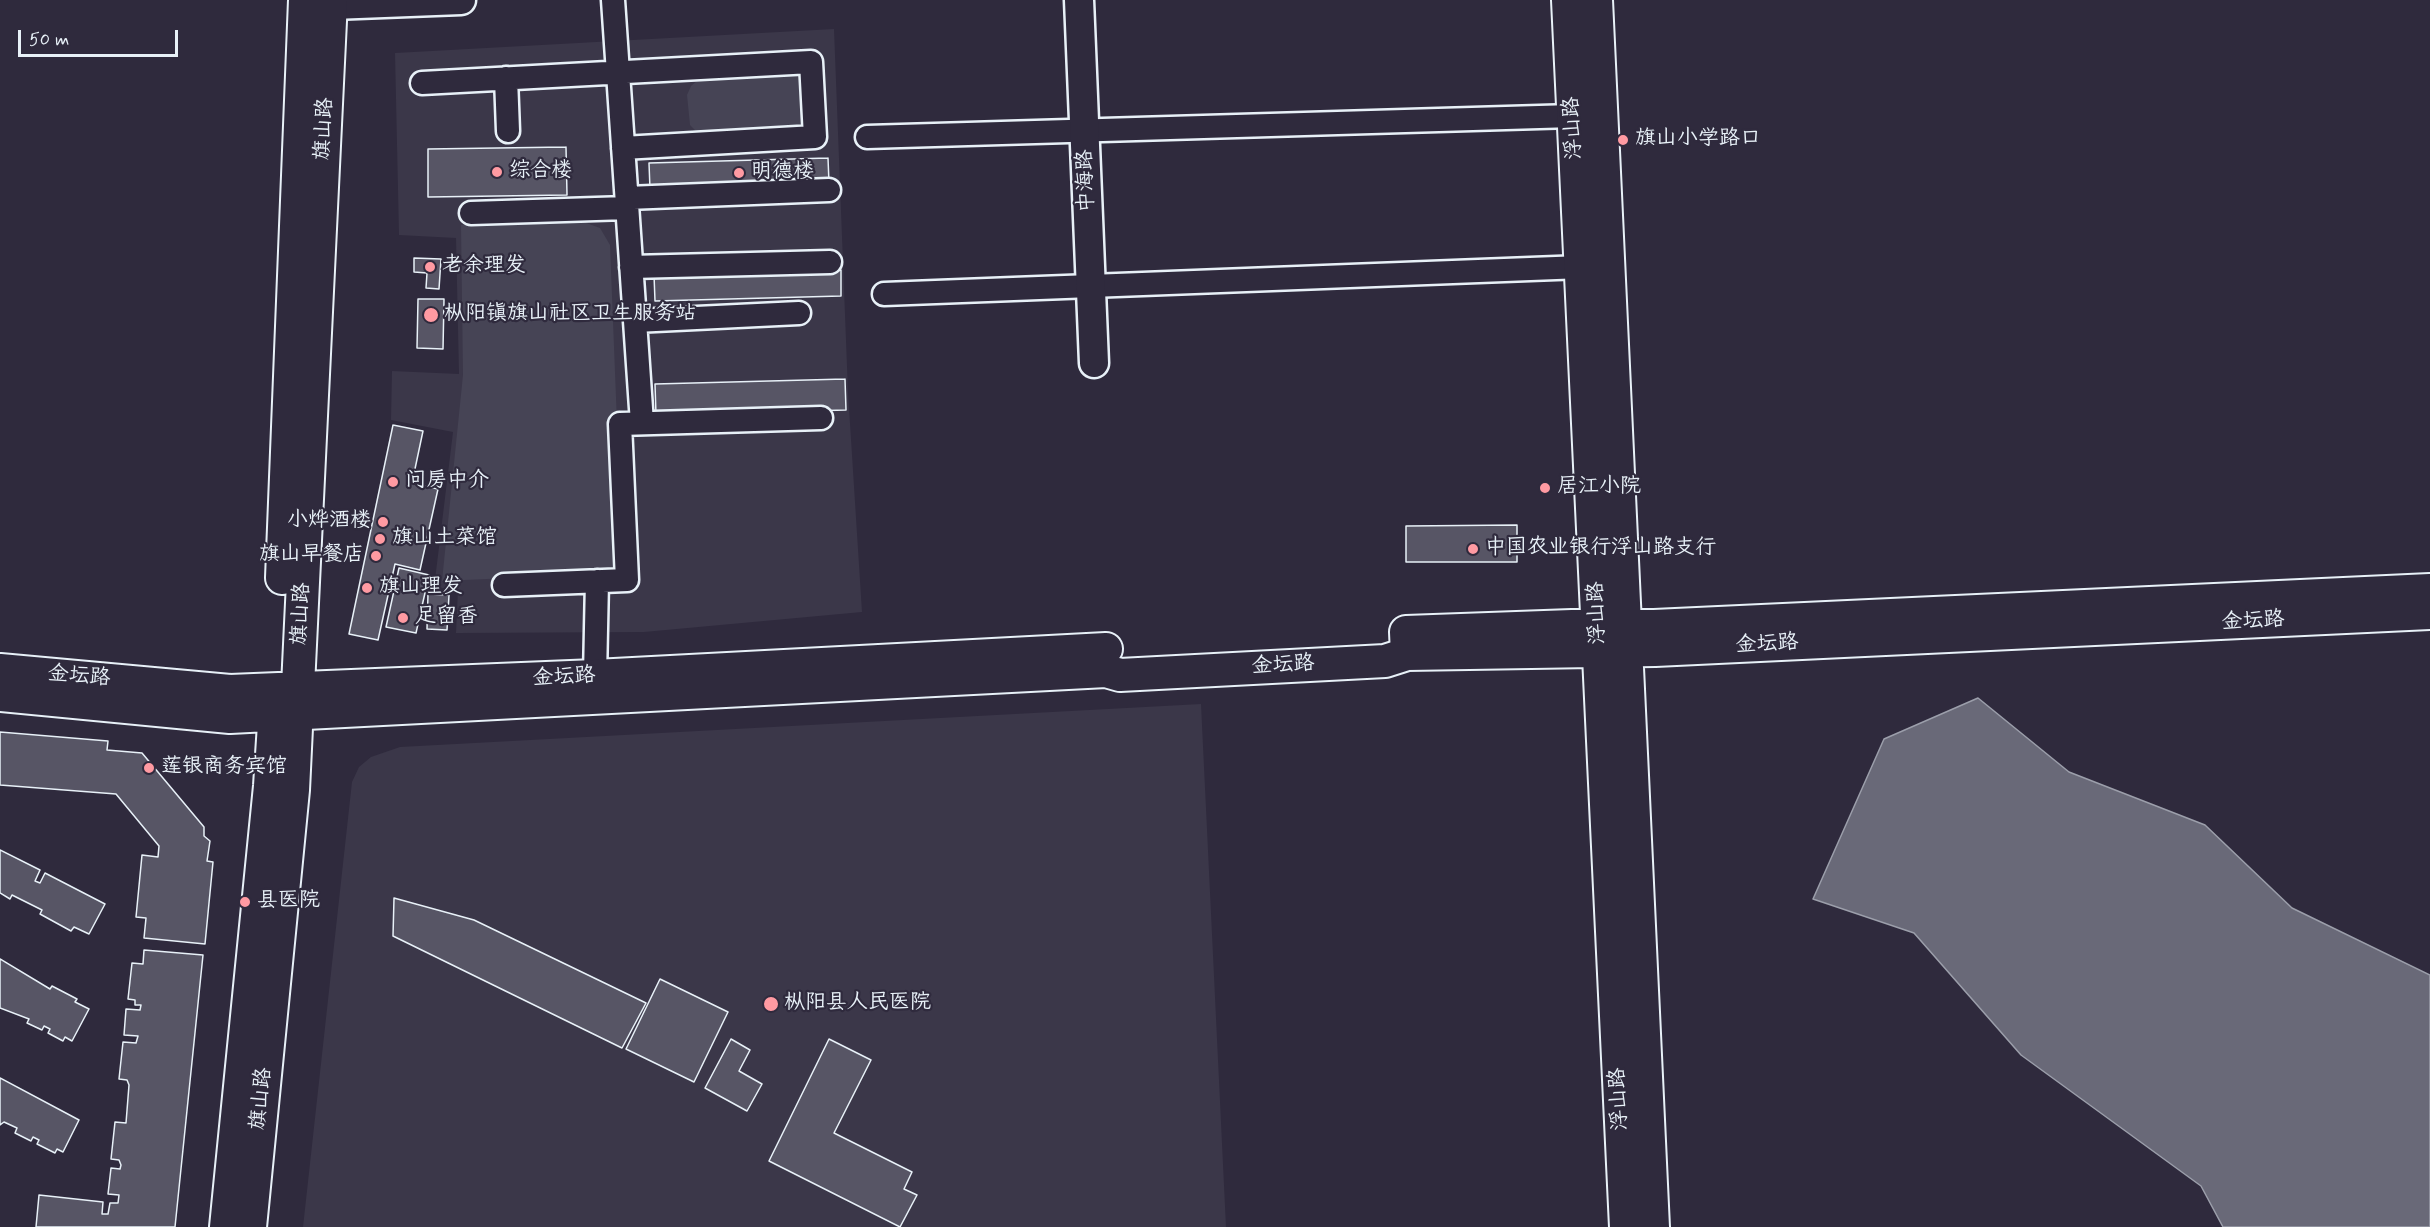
<!DOCTYPE html>
<html>
<head>
<meta charset="utf-8">
<style>
	body { margin:0 }
	#map { position:relative; width:2430px; height:1227px; overflow:hidden; background:#2f2a3d; font-family:Mynerve,sans-serif }
	canvas { display:block }
	.scale { position:absolute; left:18px; top:30px; width:160px; height:27px; box-sizing:border-box; border:3px solid #e8f1f8; border-top:0; padding-left:8px; font-size:18px; line-height:21px; white-space:nowrap; color:#e8f1f8; -webkit-text-stroke:4px #2f2a3d; paint-order:stroke }
</style>
</head>
<body>
<div id="map">
<canvas width="2430" height="1227"></canvas>
<div class="scale">50 m</div>
</div>
<script>
const c = document.querySelector('canvas').getContext('2d');
c.lineJoin = 'round';
function paint(path, color) { c.fillStyle = color; c.fill(path, 'evenodd'); }
const poly = rows => new Path2D(rows.map(r => 'M' + r).join(''));
function strokePath(path, color, width, dash) { c.strokeStyle = color; c.lineWidth = width; c.lineCap = dash ? 'butt' : 'round'; c.setLineDash(dash || []); c.stroke(path); }
function label(font, color, halo, rows, align = 'center') {
  c.font = font + ' Mynerve,"LXGW WenKai TC",sans-serif'; c.lineWidth = 4.5; c.setLineDash([]); c.textBaseline = 'middle'; c.strokeStyle = halo; c.fillStyle = color; for (const [text, x, y, turn = 0] of rows) {
    c.save(); c.translate(x, y); c.rotate((+turn || 0) * Math.PI / 180); c.textAlign = isNaN(turn) ? turn : align; if (halo) c.strokeText(text, 0, 0); c.fillText(text, 0, 0); c.restore();
  }
}
paint(poly([
	[834,29,848,392,862,612,644,632,456,633,458,589,434,588,453,432,391,420,392,371,459,374,456,238,399,235,395,53],
	[1201,704,1226,1227,303,1227,352,782,359,767,371,757,400,747]
]), '#3b3749');
paint(poly([
	[799,74,803,126,707,134,697,132,690,125,687,95,691,86,698,80],
	[578,220,600,228,610,245,622,550,616,568,601,574,442,581,463,375,461,225]
]), '#464455');
const water = poly([
	[1978,698,2069,772,2205,825,2292,908,2430,975,2430,1227,2223,1227,2201,1186,2021,1055,1914,933,1813,899,1884,739,1978,698]
]);
paint(water, '#696978');
strokePath(water, '#9c9fab', 1.5);
const building = poly([
	[566,147,567,195,428,197,428,149,566,147],
	[828,158,829,183,650,189,649,163,828,158],
	[414,258,441,259,439,289,426,288,427,273,414,272,414,258],
	[841,270,841,296,655,301,654,275,841,270],
	[418,299,444,299,443,349,417,348,418,299],
	[845,379,846,410,656,415,655,384,845,379],
	[393,425,423,431,412,483,438,489,420,570,395,564,378,640,349,634,393,425],
	[1517,525,1517,562,1406,562,1406,526,1517,525],
	[399,568,429,575,416,633,386,627,399,568],
	[428,594,449,595,447,630,427,629,428,594],
	[0,732,108,741,107,750,142,753,204,827,204,836,210,841,207,861,213,862,205,944,144,938,146,918,136,917,142,855,158,857,159,846,116,794,0,785,0,732],
	[0,850,40,870,35,881,40,883,45,873,105,904,89,934,74,927,71,931,40,914,42,910,12,895,10,899,0,893,0,850],
	[394,898,474,920,646,1003,622,1048,393,936,394,898],
	[144,950,203,955,175,1227,36,1227,39,1195,103,1202,102,1214,108,1214,110,1203,118,1203,119,1195,108,1194,111,1168,120,1169,121,1165,119,1160,111,1159,115,1122,126,1123,129,1085,127,1080,119,1079,123,1042,136,1043,138,1036,124,1035,126,1009,140,1010,141,1005,135,1005,135,1000,128,999,132,963,143,964,144,950],
	[0,959,50,989,52,986,77,999,75,1002,89,1009,72,1041,65,1037,63,1041,48,1033,50,1029,44,1026,42,1030,27,1023,29,1019,0,1008,0,959],
	[660,979,728,1012,694,1082,626,1049,660,979],
	[731,1039,750,1050,739,1071,762,1084,747,1111,705,1088,731,1039],
	[829,1039,871,1060,834,1133,912,1172,904,1189,917,1195,900,1227,769,1161,829,1039],
	[0,1078,79,1120,63,1152,57,1149,55,1153,37,1144,39,1140,33,1137,31,1141,15,1133,17,1128,4,1122,0,1125,0,1078]
]);
paint(building, '#575565');
strokePath(building, '#e8f1f8', 1.5);
const minor = poly([
	[613,0,642,423],
	[506,78,508,131],
	[422,83,811,62,815,137,623,148],
	[867,137,1573,116],
	[627,198,829,190],
	[471,213,627,208],
	[631,267,830,262],
	[884,294,1582,267],
	[635,321,799,313],
	[504,585,627,580,620,424,821,418],
	[595,676,597,581]
]);
const tertiary = poly([
	[1079,0,1094,363],
	[307,6,461,0]
]);
const secondary = poly([
	[1568,0,1626,1227],
	[1596,0,1653,1227],
	[282,578,305,0],
	[1407,654,1406,632,1572,626,1654,626,2430,590],
	[0,670,230,691,595,676,1106,649],
	[0,695,230,717,1106,671,1120,675,1385,661,1407,654,1655,650,2430,613],
	[226,1227,270,786,276,693],
	[250,1227,293,790,331,0]
]);
strokePath(minor, '#e8f1f8', 27);
strokePath(tertiary, '#e8f1f8', 33);
strokePath(secondary, '#e8f1f8', 36);
strokePath(minor, '#2f2a3d', 22);
strokePath(tertiary, '#2f2a3d', 28);
strokePath(secondary, '#2f2a3d', 32);
for (const [x, y, r, color] of [
	[1623,140,6,"#ff9aa2"],
	[497,172,6,"#ff9aa2"],
	[739,173,6,"#ff9aa2"],
	[430,267,6,"#ff9aa2"],
	[431,315,8,"#ff9aa2"],
	[393,482,6,"#ff9aa2"],
	[1545,488,6,"#ff9aa2"],
	[383,522,6,"#ff9aa2"],
	[380,539,6,"#ff9aa2"],
	[1473,549,6,"#ff9aa2"],
	[376,556,6,"#ff9aa2"],
	[367,588,6,"#ff9aa2"],
	[403,618,6,"#ff9aa2"],
	[149,768,6,"#ff9aa2"],
	[245,902,6,"#ff9aa2"],
	[771,1004,8,"#ff9aa2"]
]) { const dot = new Path2D(); dot.arc(x, y, r, 0, 2 * Math.PI); c.fillStyle = color; c.fill(dot); strokePath(dot, '#2f2a3d', 2); }
label('21px', '#e8f1f8', '#2f2a3d', [
	["浮山路",1574,128,-93],
	["旗山路",325,129,-87],
	["中海路",1087,181,-92],
	["浮山路",1598,613,-92],
	["旗山路",302,614,-87],
	["金坛路",2253,622,-3],
	["金坛路",1767,645,-3],
	["金坛路",1283,666,-3],
	["金坛路",79,677,5],
	["金坛路",564,678,-3],
	["旗山路",262,1099,-84],
	["浮山路",1620,1099,-93]
]);
label('21px', '#e8f1f8', '#2f2a3d', [
	["旗山小学路口",1635,140],
	["综合楼",509,172],
	["明德楼",751,173],
	["老余理发",442,267],
	["枞阳镇旗山社区卫生服务站",444,315],
	["问房中介",405,482],
	["居江小院",1557,488],
	["小烨酒楼",371,522,"right"],
	["旗山土菜馆",392,539],
	["中国农业银行浮山路支行",1485,549],
	["旗山早餐店",364,556,"right"],
	["旗山理发",379,588],
	["足留香",415,618],
	["莲银商务宾馆",161,768],
	["县医院",257,902],
	["枞阳县人民医院",784,1004]
], 'left');
</script>
</body>
</html>
